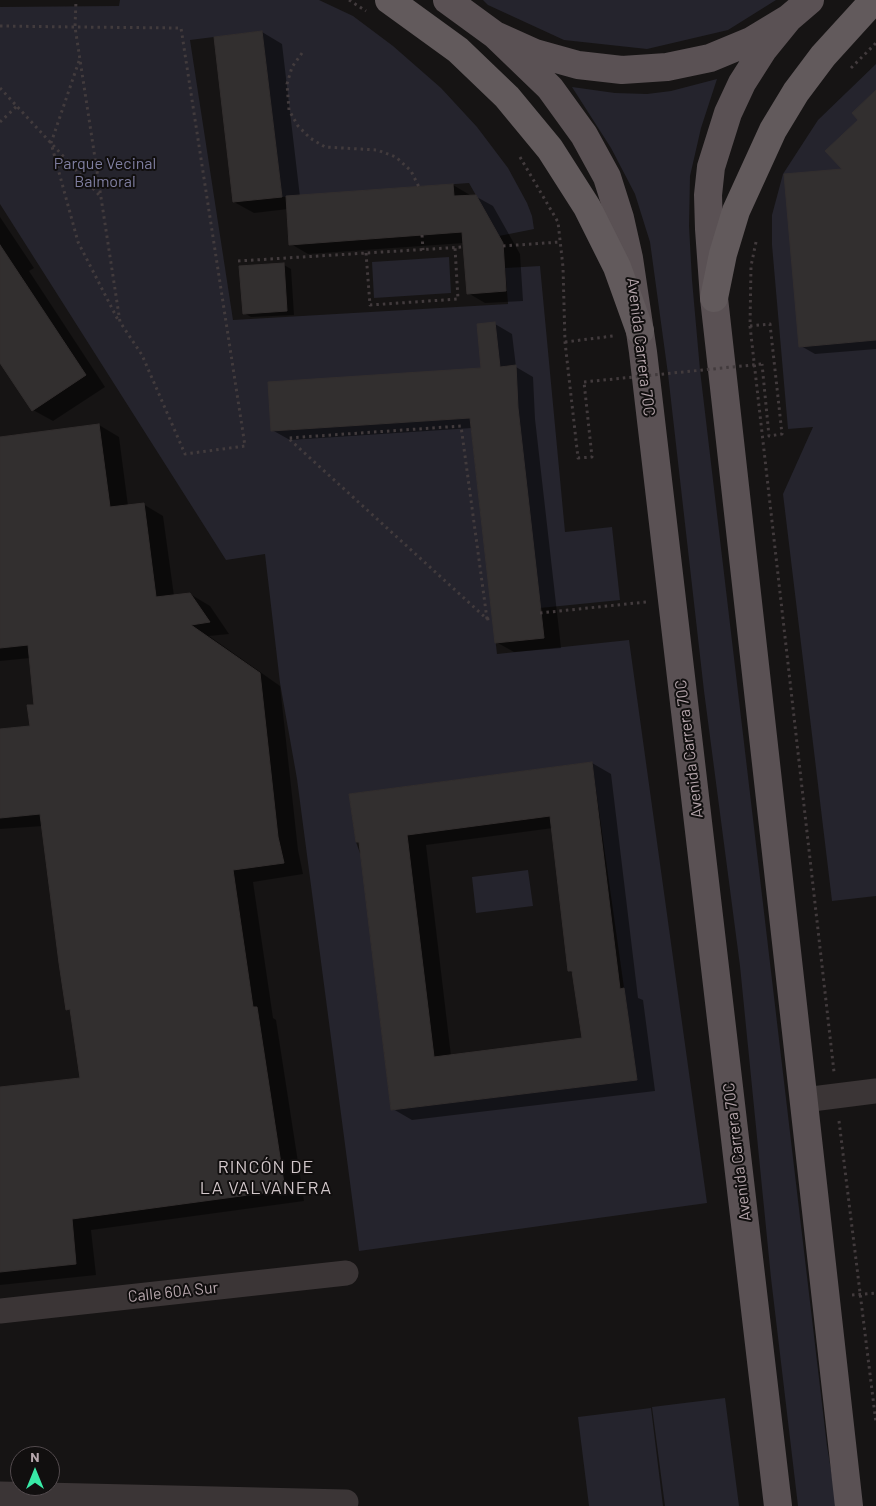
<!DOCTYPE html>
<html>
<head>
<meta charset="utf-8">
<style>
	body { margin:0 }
	#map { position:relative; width:876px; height:1506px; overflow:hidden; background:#161414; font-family:Barlow,sans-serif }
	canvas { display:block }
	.north { position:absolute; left:10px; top:1446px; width:50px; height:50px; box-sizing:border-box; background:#110f0f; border:1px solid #534b4e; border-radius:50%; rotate:0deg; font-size:14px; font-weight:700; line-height:20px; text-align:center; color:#b6a6ac }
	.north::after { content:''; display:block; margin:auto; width:18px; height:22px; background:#38eaa7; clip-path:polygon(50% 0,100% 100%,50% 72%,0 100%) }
</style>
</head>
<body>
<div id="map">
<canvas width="876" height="1506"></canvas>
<div class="north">N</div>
</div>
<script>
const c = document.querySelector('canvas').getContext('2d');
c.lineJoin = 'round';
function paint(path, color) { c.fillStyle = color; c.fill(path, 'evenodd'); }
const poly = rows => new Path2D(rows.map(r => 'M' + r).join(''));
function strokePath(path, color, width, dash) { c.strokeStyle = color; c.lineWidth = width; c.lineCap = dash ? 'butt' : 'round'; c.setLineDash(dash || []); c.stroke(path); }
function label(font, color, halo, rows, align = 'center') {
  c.font = font + ' Barlow,sans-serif'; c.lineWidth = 4; c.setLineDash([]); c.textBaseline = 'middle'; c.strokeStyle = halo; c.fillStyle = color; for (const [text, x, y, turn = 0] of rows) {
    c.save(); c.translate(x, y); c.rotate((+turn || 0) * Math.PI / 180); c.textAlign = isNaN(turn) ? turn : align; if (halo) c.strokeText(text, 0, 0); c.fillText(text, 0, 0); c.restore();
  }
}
paint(poly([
	[120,0,319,0,353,16,393,46,441,88,477,127,508,168,527,203,532,216,534,229,499,236,469,183,282,197,262,31,190,40,233,320,508,304,505,268,540,266,565,532,612,527,620,600,540,608,518,410,515,365,461,370,271,431,470,418,497,654,629,640,707,1203,359,1251,297,779,280,683,265,554,226,560,0,204,0,7,119,6],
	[592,762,637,1080,391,1110,361,856,356,842,349,794],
	[483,0,776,0,728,30,647,49,564,40,488,5],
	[876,64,876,896,832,901,783,494,813,427,788,429,772,245,772,215,783,174,818,120],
	[717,79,701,128,690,176,689,226,692,280,700,370,827,1446,837,1506,798,1506,771,1278,740,966,704,691,668,374,650,242,635,194,611,148,572,87,615,93,647,94,671,91],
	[449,257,451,293,374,298,372,262],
	[528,870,533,906,476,913,472,877],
	[725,1398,739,1506,665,1506,652,1407],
	[651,1408,663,1506,589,1506,578,1417]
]), '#25242d');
paint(poly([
	[262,32,282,44,300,197,453,185,470,195,475,196,493,206,520,254,523,301,485,303,468,293,464,243,308,254,291,244,288,209,254,213,234,202],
	[876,92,876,349,815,354,801,346,845,170,860,120],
	[0,217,34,268,29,271,105,387,53,421,33,410,0,359],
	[284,265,291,269,294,315,251,317,244,313],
	[495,324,512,334,516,367,533,377,535,419,561,648,514,652,496,642,472,428,290,440,272,430,482,369],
	[99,425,119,437,128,506,143,504,163,516,174,596,190,594,210,606,229,634,209,636,280,686,298,850,303,874,253,882,273,1018,276,1020,304,1201,91,1230,96,1275,0,1285,0,1088,81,1079,72,1011,67,1009,43,826,0,829,0,731,31,728,35,706,30,658,0,661,0,439],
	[592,763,611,774,638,998,643,1000,655,1091,412,1120,393,1109,360,843,357,841],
	[553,828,569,971,574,974,583,1040,451,1056,426,845]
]), '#0007');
const building = poly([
	[262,31,282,197,233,202,214,37,262,31],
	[876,90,876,340,799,347,784,174,842,169,825,151,858,120,852,113,876,90],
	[453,184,454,196,476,195,503,243,506,291,467,294,462,232,289,245,286,196,453,184],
	[0,245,86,375,32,411,0,363,0,245],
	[284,263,287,311,243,314,239,266,284,263],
	[495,322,500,367,516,365,518,408,544,638,495,643,470,418,271,431,268,382,481,368,477,324,495,322],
	[99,424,110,507,144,503,156,597,190,593,210,622,191,625,260,673,278,837,284,863,233,870,253,1007,257,1007,285,1190,72,1219,76,1264,0,1272,0,1087,80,1078,70,1009,66,1010,59,963,40,814,0,818,0,729,30,726,27,705,34,705,28,645,0,648,0,437,99,424],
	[592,762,620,989,624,988,637,1080,391,1110,359,842,356,842,349,794,592,762],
	[550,816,568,971,572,971,582,1038,434,1057,407,835,550,816]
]);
paint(building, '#322f2f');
strokePath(building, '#322e2e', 1);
strokePath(poly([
	[349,0,366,11],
	[0,26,75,27,181,28,245,446,185,454,142,355,120,322,75,27,76,0],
	[302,53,292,67,287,84,289,110,298,126,310,138,325,147,377,150,396,157,411,171,419,187],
	[79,61,51,143,78,242,118,320],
	[851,68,876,43],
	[0,88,100,196],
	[0,122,17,106],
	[520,157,558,222,563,267,565,342,578,458,592,457,584,382],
	[422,235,423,250],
	[756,242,751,266,750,326,834,1072],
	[503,246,560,242],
	[366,253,370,305,458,299,455,248],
	[238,261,463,247],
	[750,326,770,324,782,434,769,436,762,364],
	[565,342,613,336],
	[540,613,646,602],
	[487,619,461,426,288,438,487,619,493,618],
	[839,1121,876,1423],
	[852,1295,876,1293]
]), '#423b3d', 3, [2.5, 4]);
strokePath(poly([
	[804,1100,876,1091],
	[0,1311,346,1273],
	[0,1494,346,1502]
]), '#3b3536', 25);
strokePath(poly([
	[447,0,495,35,535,53,578,65,622,70,667,67,710,58,751,41,789,18,810,0],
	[789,18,763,50,742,83,728,113,711,167,708,195,709,229,714,298,849,1506],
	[495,35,550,88,584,135,607,177,620,218,629,258,643,352,778,1506]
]), '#5a5154', 28);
strokePath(poly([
	[389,0,458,50,507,97,550,149,587,207,617,267,640,331],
	[714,298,723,254,736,211,773,130,796,92,823,56,874,0]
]), '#625a5c', 28);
strokePath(poly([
	[584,382,762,364]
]), '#423b3d', 3, [2.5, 4]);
label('16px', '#7f7ea0', '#110f0f', [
	["Parque Vecinal",105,164],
	["Balmoral",105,182]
]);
label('16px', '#b6a6ac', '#110f0f', [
	["Avenida Carrera 70C",641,347,83],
	["Avenida Carrera 70C",689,749,-97],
	["Avenida Carrera 70C",737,1152,-97],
	["Calle 60A Sur",173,1292,-6]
]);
c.letterSpacing = '1px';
label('18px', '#d2c7ca', '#110f0f', [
	["RINCÓN DE",266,1167],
	["LA VALVANERA",266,1188]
]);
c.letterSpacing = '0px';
</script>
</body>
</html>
